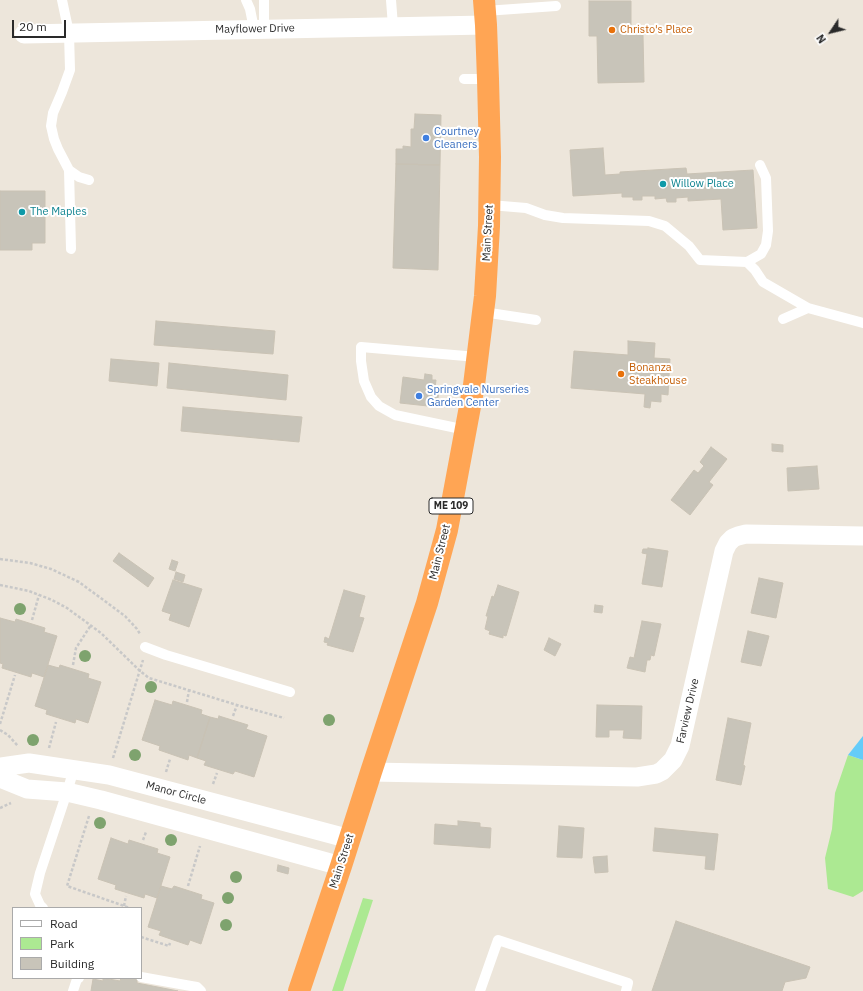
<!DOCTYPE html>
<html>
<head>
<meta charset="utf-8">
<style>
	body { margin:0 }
	#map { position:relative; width:863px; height:991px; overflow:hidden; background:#ede6db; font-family:"IBM Plex Sans",sans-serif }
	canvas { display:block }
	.legend { position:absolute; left:12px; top:907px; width:130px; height:72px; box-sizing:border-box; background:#fff; border:1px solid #aaa; margin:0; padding:5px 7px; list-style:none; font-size:12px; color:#2a2a2a }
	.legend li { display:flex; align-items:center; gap:8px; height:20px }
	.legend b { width:20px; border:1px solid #aaa }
	.north { position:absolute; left:811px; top:12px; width:40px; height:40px; -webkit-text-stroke:3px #fff; paint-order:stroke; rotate:235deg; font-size:11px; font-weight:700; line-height:16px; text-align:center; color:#2a2a2a }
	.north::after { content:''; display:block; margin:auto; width:14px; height:18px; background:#2a2a2a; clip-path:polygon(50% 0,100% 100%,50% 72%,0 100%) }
	.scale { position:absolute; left:12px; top:20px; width:54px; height:18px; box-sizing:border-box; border:2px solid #2a2a2a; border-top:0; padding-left:5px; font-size:12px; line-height:14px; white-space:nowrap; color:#2a2a2a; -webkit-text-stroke:3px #fff; paint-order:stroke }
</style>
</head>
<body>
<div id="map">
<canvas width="863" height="991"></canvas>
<ul class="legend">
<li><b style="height:5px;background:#fff"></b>Road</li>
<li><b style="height:11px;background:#ace992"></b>Park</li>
<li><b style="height:11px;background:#c8c4b9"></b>Building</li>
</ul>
<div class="north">N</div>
<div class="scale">20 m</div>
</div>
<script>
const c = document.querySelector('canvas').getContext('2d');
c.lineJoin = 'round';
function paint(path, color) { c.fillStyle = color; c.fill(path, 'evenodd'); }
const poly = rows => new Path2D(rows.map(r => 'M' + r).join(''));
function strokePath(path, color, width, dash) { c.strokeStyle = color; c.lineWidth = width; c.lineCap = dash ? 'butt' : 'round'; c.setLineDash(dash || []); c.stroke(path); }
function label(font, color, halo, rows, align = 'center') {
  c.font = font + ' "IBM Plex Sans",sans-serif'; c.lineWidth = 4; c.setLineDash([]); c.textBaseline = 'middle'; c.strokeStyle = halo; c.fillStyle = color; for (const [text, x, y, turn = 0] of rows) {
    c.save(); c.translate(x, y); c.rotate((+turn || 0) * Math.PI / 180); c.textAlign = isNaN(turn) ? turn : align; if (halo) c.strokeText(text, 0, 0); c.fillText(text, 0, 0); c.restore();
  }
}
paint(poly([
	[848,755,863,760,863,891,853,897,828,889,825,858,832,829,835,793],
	[363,898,373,900,343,991,332,991]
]), '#ace992');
paint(poly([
	[863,736,863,760,848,755]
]), '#64ccf9');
const building = poly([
	[589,1,631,1,631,35,643,35,644,82,598,83,597,36,589,36,589,1],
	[415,114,441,115,440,165,396,164,396,149,403,149,403,146,411,147,411,129,414,129,415,114],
	[603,148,605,175,620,174,620,172,686,168,687,174,753,170,757,228,723,230,721,199,688,201,688,197,676,198,676,202,667,202,666,198,655,199,655,196,642,196,642,200,633,200,633,197,622,197,622,193,573,196,570,150,603,148],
	[396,164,440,165,438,270,393,268,396,164],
	[0,191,45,191,45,243,32,243,32,250,0,250,0,191],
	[156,321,275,331,273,354,154,345,156,321],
	[628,341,655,343,654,358,670,359,668,395,661,394,661,402,651,401,650,408,644,407,645,394,571,388,574,351,628,355,628,341],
	[111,359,159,363,157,386,109,381,111,359],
	[169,363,288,375,286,400,167,388,169,363],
	[425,374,432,375,432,380,436,380,435,388,439,389,437,407,400,403,403,377,424,380,425,374],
	[183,407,302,417,299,442,181,431,183,407],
	[772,444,783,445,783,452,772,451,772,444],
	[711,447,727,459,709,482,713,485,690,515,671,500,694,470,698,473,704,466,700,462,711,447],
	[817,466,819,489,788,491,787,468,817,466],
	[648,548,668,551,662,587,642,584,647,554,642,553,643,549,648,549,648,548],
	[119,553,154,578,148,587,113,561,119,553],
	[172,560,178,562,175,571,169,569,172,560],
	[176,572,185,575,183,582,174,579,176,572],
	[759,578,783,583,776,618,751,613,759,578],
	[173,580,202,589,189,627,169,620,171,614,162,611,173,580],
	[498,585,519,592,506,636,503,635,503,638,489,634,490,631,485,629,488,616,486,616,492,596,494,597,498,585],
	[344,590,365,596,359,617,364,618,353,652,327,645,328,643,324,642,325,637,329,639,344,590],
	[595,605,603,606,602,613,594,612,595,605],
	[0,618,15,622,16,619,45,628,44,632,57,636,44,677,32,673,31,677,2,668,3,664,0,663,0,618],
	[642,621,661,624,654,656,651,655,650,660,647,660,645,672,627,668,630,657,634,658,642,621],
	[748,631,769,636,761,666,741,662,748,631],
	[549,638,561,644,555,656,544,650,549,638],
	[48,665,59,668,60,665,89,674,88,678,101,682,88,723,76,719,75,723,46,714,47,710,35,706,48,665],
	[155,700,172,705,173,701,202,710,201,714,210,717,197,758,189,755,188,760,159,750,160,746,142,740,155,700],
	[597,705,642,706,641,739,623,738,624,730,609,730,609,737,596,737,597,705],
	[219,716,248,725,246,729,267,736,254,777,235,771,233,774,204,765,206,761,197,758,210,717,218,719,219,716],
	[728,718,751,723,743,765,745,766,741,785,716,780,728,718],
	[458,821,480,823,480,827,491,828,490,848,434,844,435,824,458,826,458,821],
	[559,826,584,828,582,858,557,857,559,826],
	[655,828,718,834,714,870,705,869,706,856,653,851,655,828],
	[111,838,128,844,129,840,158,849,157,853,170,857,157,898,145,894,144,898,115,889,116,885,98,879,111,838],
	[607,856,608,872,595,873,593,857,607,856],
	[278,865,289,868,288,874,277,871,278,865],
	[161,886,172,889,174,886,202,895,201,899,214,903,201,944,190,940,188,945,159,935,161,931,148,927,161,886],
	[676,921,810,967,806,978,785,982,782,991,652,991,676,921],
	[103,978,120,981,121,978,130,978,137,979,137,983,178,991,91,991,93,979,103,981,103,978]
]);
paint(building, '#c8c4b9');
strokePath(building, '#c9c2b4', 1);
strokePath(poly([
	[0,559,30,563,51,569,79,582,125,616,137,629,140,634],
	[0,585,29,591,52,600,67,608,101,633,140,671,149,678,237,705,284,718],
	[32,620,39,595],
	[73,665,76,648,91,625],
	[187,702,189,690],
	[233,716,237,705],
	[0,724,15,675],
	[0,730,8,735,18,746],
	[49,748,56,722],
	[113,758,143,660],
	[166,772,170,759],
	[213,784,217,773],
	[0,808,11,803],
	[89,816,67,886,130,908],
	[143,840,146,832],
	[188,886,200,846],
	[124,906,126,896],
	[141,937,169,946,170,943]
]), '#c8c8c8', 2.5, [3, 2]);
strokePath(poly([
	[62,0,69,33,70,70,62,92,53,113,51,126,54,139,58,149,69,170,71,249],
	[246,0,250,9,254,29],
	[391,0,393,26],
	[485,11,556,6],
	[264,29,264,0],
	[464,79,488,79],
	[69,170,79,177,89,180],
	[490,205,526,208,545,215,563,218,649,221,665,226,689,246,700,260,747,262,761,254,766,245,768,231,766,178,760,165],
	[747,262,755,270,763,282,808,308,863,323],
	[483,312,536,320],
	[783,319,808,308],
	[466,430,395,415,379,406,371,397,364,381,361,361,361,347,477,357],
	[145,647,166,655,290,692],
	[43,908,40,905,35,894,40,873,67,792,74,769],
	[141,977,191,986,197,987,201,991],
	[73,991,77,979,79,978],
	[480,991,498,940,628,983,626,991]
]), '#fff', 10);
strokePath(poly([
	[24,34,486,25],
	[0,767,29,763,109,775,350,839],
	[371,772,637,777,656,774,662,771,673,760,680,746,724,551,728,543,733,538,738,536,746,534,863,536],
	[0,778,27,789,67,792,101,800,341,866]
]), '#fff', 19);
strokePath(poly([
	[299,991,341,866,371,772,427,603,447,530,474,385,485,296,489,226,490,157,488,79,486,25,484,0]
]), '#ffa554', 22);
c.fillStyle = '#7ea36e';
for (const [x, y] of [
	[20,609],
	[85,656],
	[151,687],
	[329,720],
	[33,740],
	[135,755],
	[100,823],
	[171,840],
	[236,877],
	[228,898],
	[226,925]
]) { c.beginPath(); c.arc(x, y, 6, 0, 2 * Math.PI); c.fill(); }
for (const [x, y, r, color] of [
	[612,30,4,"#e8710a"],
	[426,138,4,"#3f7fe0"],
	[663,184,4,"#0f9aa8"],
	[22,212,4,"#0f9aa8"],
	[621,374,4,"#e8710a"],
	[419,396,4,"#3f7fe0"]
]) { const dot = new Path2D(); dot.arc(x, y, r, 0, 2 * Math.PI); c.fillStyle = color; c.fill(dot); strokePath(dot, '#fff', 1.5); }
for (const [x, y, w] of [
	[451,506,44]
]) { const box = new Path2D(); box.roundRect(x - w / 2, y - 8, w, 16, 3); c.fillStyle = '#fff'; c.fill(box); strokePath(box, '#2a2a2a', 1); }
label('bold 10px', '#2a2a2a', null, [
	["ME 109",451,506]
]);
label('11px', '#2a2a2a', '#fff', [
	["Mayflower Drive",255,29,-1],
	["Main Street",488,233,-87],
	["Main Street",440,552,-76],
	["Farview Drive",688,711,-77],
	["Manor Circle",176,793,15],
	["Main Street",342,861,-72]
]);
label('11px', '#c56008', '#fff', [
	["Christo's Place",620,30],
	["Bonanza",629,368],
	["Steakhouse",629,381]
], 'left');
label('11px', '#366cbe', '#fff', [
	["Courtney",434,132],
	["Cleaners",434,145],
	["Springvale Nurseries",427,390],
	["Garden Center",427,403]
], 'left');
label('11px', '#0d838f', '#fff', [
	["Willow Place",671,184],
	["The Maples",30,212]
], 'left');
</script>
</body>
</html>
